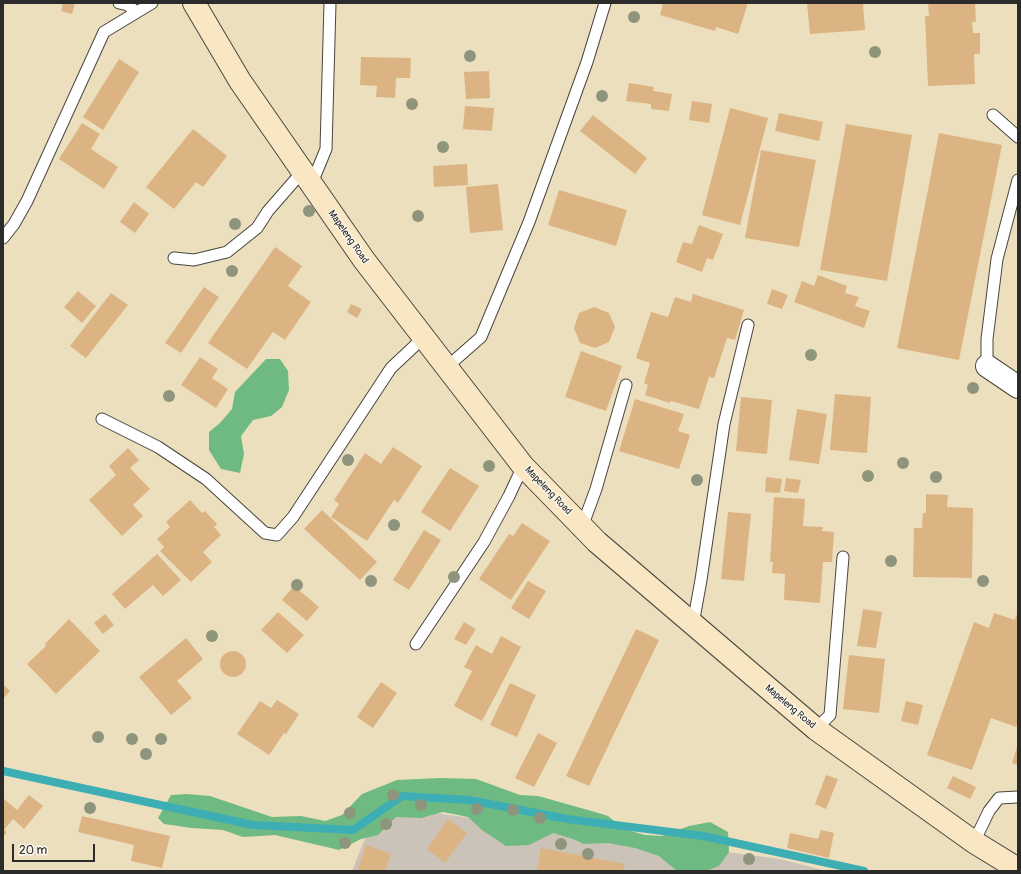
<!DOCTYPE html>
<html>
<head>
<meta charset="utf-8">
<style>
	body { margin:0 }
	#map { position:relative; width:1021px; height:874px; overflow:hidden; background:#ecdfbd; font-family:Pangolin,sans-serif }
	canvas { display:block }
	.frame { position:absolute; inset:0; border:4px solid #2b2b2b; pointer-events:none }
	.scale { position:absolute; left:12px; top:844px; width:83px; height:18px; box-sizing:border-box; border:2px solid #2b2b2b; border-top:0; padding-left:5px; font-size:12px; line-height:14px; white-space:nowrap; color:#2b2b2b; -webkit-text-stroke:3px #fbf7ec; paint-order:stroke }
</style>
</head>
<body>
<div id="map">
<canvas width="1021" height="874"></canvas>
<div class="frame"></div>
<div class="scale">20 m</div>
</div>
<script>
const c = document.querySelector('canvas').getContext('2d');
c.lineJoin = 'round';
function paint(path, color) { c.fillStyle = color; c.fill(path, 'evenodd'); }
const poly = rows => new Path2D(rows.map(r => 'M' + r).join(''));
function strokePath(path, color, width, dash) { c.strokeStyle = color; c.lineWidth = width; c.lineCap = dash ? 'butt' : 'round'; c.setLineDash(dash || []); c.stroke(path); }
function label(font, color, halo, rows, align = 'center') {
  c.font = font + ' Pangolin,sans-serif'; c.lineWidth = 3; c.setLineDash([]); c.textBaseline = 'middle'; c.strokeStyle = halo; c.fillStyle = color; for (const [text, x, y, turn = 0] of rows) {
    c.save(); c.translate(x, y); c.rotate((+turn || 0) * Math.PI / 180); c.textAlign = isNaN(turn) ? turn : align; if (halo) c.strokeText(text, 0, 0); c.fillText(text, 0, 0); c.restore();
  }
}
paint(poly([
	[404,809,780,859,827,871,352,871,370,826]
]), '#cbc3b8');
paint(poly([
	[266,359,280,359,288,371,289,390,282,407,271,416,253,420,241,436,244,454,240,473,221,469,209,450,209,432,220,423,232,409,235,392],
	[440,778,476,779,520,795,538,796,595,812,608,816,624,829,645,835,662,836,689,826,710,822,728,832,729,852,719,866,706,871,681,871,676,870,659,856,635,848,608,843,584,844,573,839,553,833,529,845,506,846,482,830,468,817,443,812,421,818,396,817,378,835,361,839,339,850,275,835,243,837,223,830,192,828,164,824,158,818,171,795,187,794,210,796,272,817,301,816,325,821,342,815,362,794,397,780]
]), '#6fba82');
strokePath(poly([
	[3,771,253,825,353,830,402,796,469,800,567,819,703,836,864,871]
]), '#3daeb4', 8);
paint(poly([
	[63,3,75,3,72,14,61,11],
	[663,3,748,3,738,34,716,27,715,31,660,15],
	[807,3,863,3,865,30,810,34],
	[928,3,975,3,976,22,972,22,973,33,980,33,980,54,974,54,975,84,928,86,925,16,929,16],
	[361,57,411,58,410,78,396,78,395,98,376,97,377,86,360,85],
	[119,59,139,72,103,130,83,117],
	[489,71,490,98,466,99,464,72],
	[629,83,654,87,653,91,672,94,669,111,651,109,651,104,626,101],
	[692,101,712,104,709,123,689,120],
	[465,106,494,108,492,131,463,129],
	[730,108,768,118,740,225,702,215],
	[779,113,823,122,819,141,775,131],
	[593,115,647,158,635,174,580,131],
	[82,123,100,134,91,149,118,167,104,189,59,159],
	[846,124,912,135,887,281,820,270],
	[193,129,227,156,203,187,196,182,174,209,146,187],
	[939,133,1002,145,959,360,897,348],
	[761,150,816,160,799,247,745,238],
	[467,164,468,185,434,187,433,166],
	[498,184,503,230,470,233,466,187],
	[559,190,627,210,616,246,548,225],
	[134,202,149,214,135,233,120,222],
	[699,225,723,234,713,260,707,258,702,272,676,262,683,242,692,244],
	[275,247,302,266,288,286,311,302,285,340,273,332,247,369,208,343],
	[818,275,847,286,845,293,859,297,855,306,870,311,864,328,794,302,802,281,814,286],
	[204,287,219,297,181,353,165,343],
	[772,289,788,295,782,309,767,304],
	[78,291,96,306,82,323,64,307],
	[111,293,128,305,86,358,70,346],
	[693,294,744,310,735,340,727,338,714,378,709,377,699,409,671,401,670,403,645,395,648,385,644,383,650,363,636,358,651,312,668,317,675,297,691,302],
	[351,304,362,309,357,318,347,312],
	[594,307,609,313,615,327,609,342,595,348,580,343,574,328,579,313],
	[581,351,622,366,606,411,565,397],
	[200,357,218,369,212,378,228,389,216,408,181,385],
	[835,394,871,397,867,453,830,450],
	[741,397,772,400,767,454,736,451],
	[635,399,684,414,678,431,690,435,679,469,619,451],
	[797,409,827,414,819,464,789,460],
	[393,447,422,466,398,503,394,500,367,541,331,517,339,504,334,500,365,453,381,464],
	[128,448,139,460,130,468,150,489,133,505,143,516,122,536,89,500,116,475,109,466],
	[450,468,479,486,450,531,421,512],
	[766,477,782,479,780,493,765,492],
	[786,478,801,480,798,493,784,491],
	[926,494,948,495,947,507,973,508,972,578,913,577,914,528,922,528,923,513,926,513],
	[774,497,805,499,803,526,823,527,822,531,834,532,832,562,823,562,820,603,784,600,785,574,772,573,773,562,770,562],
	[190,500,202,513,205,511,217,524,214,527,221,535,203,552,212,562,191,582,160,551,164,547,157,539,170,527,166,522],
	[322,510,377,562,360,580,304,529],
	[728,512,751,514,744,581,721,579],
	[522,523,550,541,511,600,479,579,509,534,513,536],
	[424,530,441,540,409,590,393,580],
	[157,554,181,580,163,596,153,585,125,609,112,594],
	[528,581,546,591,529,619,511,608],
	[294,586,319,607,307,621,282,600],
	[863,609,882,612,876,648,857,646],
	[278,612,304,635,287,653,261,630],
	[994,613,1015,620,1016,615,1018,616,1018,721,1016,727,991,718,972,770,927,755,974,622,989,628],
	[105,614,114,625,103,634,94,623],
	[69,619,100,651,56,694,27,664,46,646,45,644],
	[464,622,476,629,466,645,454,639],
	[636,629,659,640,589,786,566,776],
	[501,636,521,647,482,721,454,706,472,671,464,667,476,645,492,654],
	[186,638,203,659,177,681,192,698,171,715,139,677],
	'220 664a13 13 0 1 1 26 0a13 13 0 1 1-26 0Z',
	[849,655,885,659,879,713,843,709],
	[381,682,397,693,373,728,357,717],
	[510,683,536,695,517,737,490,725],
	[3,684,10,691,3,699],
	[277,700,299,714,286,734,284,733,269,755,237,734,260,701,271,708],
	[906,701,923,705,918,725,901,721],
	[538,733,557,743,534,787,515,778],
	[1018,744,1018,765,1012,763],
	[826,775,838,779,826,809,815,804],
	[953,776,976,787,970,799,947,788],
	[29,795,43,806,24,829,13,819,4,830,7,832,3,837,3,798,17,810],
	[82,816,170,836,162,868,131,861,134,845,78,832],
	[448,819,467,833,445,863,427,849],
	[821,830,834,833,829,858,787,848,790,833,818,839],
	[366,845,391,854,385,871,357,871],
	[541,848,625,864,623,871,537,871]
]), '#dcb484');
const lane = poly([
	[119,3,128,5,136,12],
	[993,115,1018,137],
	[312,183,326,149,330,3],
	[3,238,14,224,27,201,104,32,152,3],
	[174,258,194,260,227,252,257,228,268,211,302,172],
	[987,366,987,339,997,259,1018,180],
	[447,367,481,337,529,222,587,62,605,3],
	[102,419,158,447,206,479,265,533,277,535,293,517,391,368,424,337],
	[582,527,596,489,626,385],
	[693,624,701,580,724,424,748,325],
	[416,644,484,542,509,496,523,466],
	[816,729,830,715,843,557],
	[974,842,989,811,999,798,1018,797]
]);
const street = poly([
	[987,366,1018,387]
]);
const secondary = poly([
	[194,3,240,81,364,260,523,466,597,542,816,729,974,842,1018,869]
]);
strokePath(lane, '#484641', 13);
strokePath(street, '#484641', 24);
strokePath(secondary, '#484641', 24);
strokePath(lane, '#fff', 11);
strokePath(street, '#fff', 22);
strokePath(secondary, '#f9e7c3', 22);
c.fillStyle = '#8f947c';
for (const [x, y] of [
	[634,17],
	[875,52],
	[470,56],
	[602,96],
	[412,104],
	[443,147],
	[309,211],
	[418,216],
	[235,224],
	[232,271],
	[811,355],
	[973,388],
	[169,396],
	[348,460],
	[903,463],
	[489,466],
	[868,476],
	[936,477],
	[697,480],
	[394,525],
	[891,561],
	[454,577],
	[371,581],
	[983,581],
	[297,585],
	[212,636],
	[98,737],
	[132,739],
	[161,739],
	[146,754],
	[393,795],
	[421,805],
	[90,808],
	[477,809],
	[513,810],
	[350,813],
	[540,818],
	[386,824],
	[345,843],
	[561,844],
	[588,854],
	[749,859]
]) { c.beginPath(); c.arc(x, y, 6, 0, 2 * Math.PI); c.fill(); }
label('10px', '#2b2b2b', '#fbf7ec', [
	["Mapeleng Road",348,237,55],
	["Mapeleng Road",548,491,46],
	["Mapeleng Road",790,707,40]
]);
</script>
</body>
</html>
